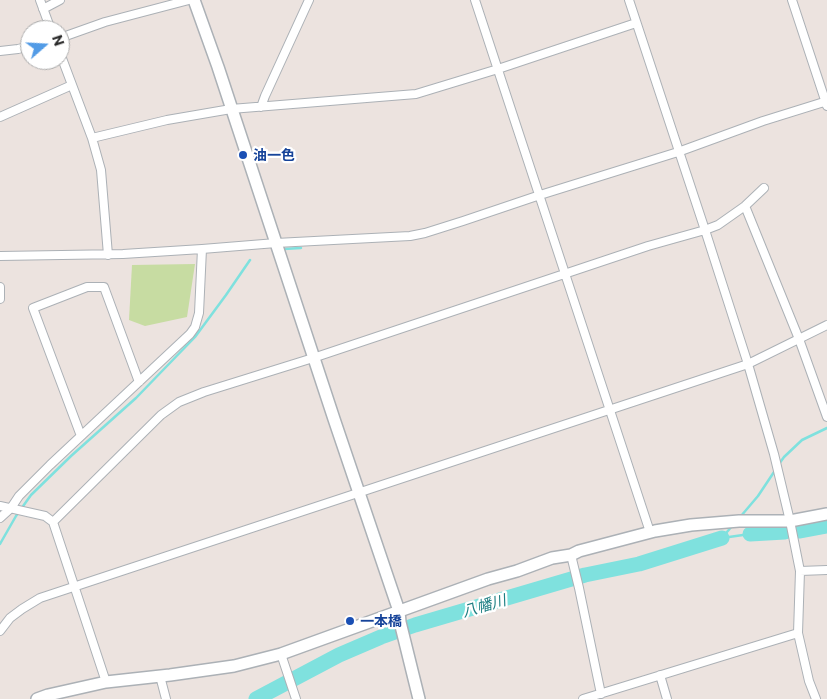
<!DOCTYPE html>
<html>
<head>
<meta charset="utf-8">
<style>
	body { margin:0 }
	#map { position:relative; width:827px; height:699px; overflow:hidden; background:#ece3df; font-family:Commissioner,sans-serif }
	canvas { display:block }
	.north { position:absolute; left:20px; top:20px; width:50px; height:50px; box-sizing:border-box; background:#fff; border:1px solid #aaa; border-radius:50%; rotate:71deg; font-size:14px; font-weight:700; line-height:20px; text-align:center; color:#2b2b2b }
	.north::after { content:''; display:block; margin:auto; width:18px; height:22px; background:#529be6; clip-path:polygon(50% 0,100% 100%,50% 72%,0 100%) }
</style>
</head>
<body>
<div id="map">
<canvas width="827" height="699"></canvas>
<div class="north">N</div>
</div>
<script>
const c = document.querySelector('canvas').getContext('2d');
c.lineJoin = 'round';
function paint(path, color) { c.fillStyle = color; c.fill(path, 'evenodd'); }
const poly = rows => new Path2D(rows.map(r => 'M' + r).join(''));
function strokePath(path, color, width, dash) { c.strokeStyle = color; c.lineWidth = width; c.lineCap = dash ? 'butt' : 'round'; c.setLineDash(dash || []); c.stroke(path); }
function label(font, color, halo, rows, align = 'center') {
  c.font = font + ' Commissioner,"Noto Sans JP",sans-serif'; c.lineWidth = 4.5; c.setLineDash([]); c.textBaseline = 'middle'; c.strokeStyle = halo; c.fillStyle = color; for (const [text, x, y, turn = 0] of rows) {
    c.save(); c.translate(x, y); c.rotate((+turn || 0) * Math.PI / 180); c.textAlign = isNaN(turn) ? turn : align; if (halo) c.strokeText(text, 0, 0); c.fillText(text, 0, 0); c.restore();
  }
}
paint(poly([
	[195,264,187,317,145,326,129,320,132,265]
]), '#c7dca2');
strokePath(poly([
	[284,249,301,248],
	[779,464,784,457,802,440,827,428],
	[741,516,758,496,776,469],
	[732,526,722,538,750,534],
	[0,544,16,516,31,495,71,456,136,398,195,337,226,295,250,260]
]), '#7fe1de', 2.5);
strokePath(poly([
	[799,531,827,526],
	[750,534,785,532],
	[256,699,339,655,381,637,415,625,585,575,639,564,722,538]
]), '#7fe1de', 15);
const street = poly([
	[40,0,51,30],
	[475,0,650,532],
	[629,0,705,230,748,364,774,454,790,521,800,571,798,633,809,681,816,699],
	[792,0,827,106],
	[43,9,60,0],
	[60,38,105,22,189,0],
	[0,51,18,49,30,46],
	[60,53,92,138],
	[261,107,265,96,309,0],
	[0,117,72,85],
	[745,206,799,339,827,417],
	[108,255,101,170,92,138,167,120,231,109,416,94,498,69,636,23],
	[0,256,123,254,202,249,276,243,410,236,425,233,463,221,540,195,678,152,763,121,827,101],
	[0,287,0,299],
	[81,436,33,308,87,287,104,287,139,382],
	[0,506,45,516,53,522],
	[0,518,11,508,19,496,50,465,190,334,195,327,199,313,202,249],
	[571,555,579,588,601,694],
	[800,571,827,570],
	[0,631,10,618,22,609,40,598,748,364,827,325],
	[281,654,296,699],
	[660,675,667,699],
	[160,676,166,699],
	[106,682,53,522,161,415,179,402,204,392,313,358,648,246,705,230,718,225,745,206,764,188],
	[583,699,798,633]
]);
const secondary = poly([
	[194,0,218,67,334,419,399,611,400,622,419,699],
	[37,699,48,695,106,682,170,675,234,666,281,654,488,579,517,571,552,558,571,555,579,551,655,531,691,525,739,521,790,521,827,514]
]);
strokePath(street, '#acb1b6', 10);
strokePath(secondary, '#acb1b6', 14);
strokePath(street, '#fff', 8);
strokePath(secondary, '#fff', 11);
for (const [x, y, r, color] of [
	[243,155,5,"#1a4fb4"],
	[350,621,5,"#1a4fb4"]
]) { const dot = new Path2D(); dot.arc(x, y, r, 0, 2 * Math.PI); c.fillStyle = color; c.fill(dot); strokePath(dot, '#fff', 2); }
label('bold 14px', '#164399', '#fff', [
	["油一色",253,155],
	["一本橋",360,621]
], 'left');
label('italic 15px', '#1c7e82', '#fff', [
	["八幡川",484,606,-16]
]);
</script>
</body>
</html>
